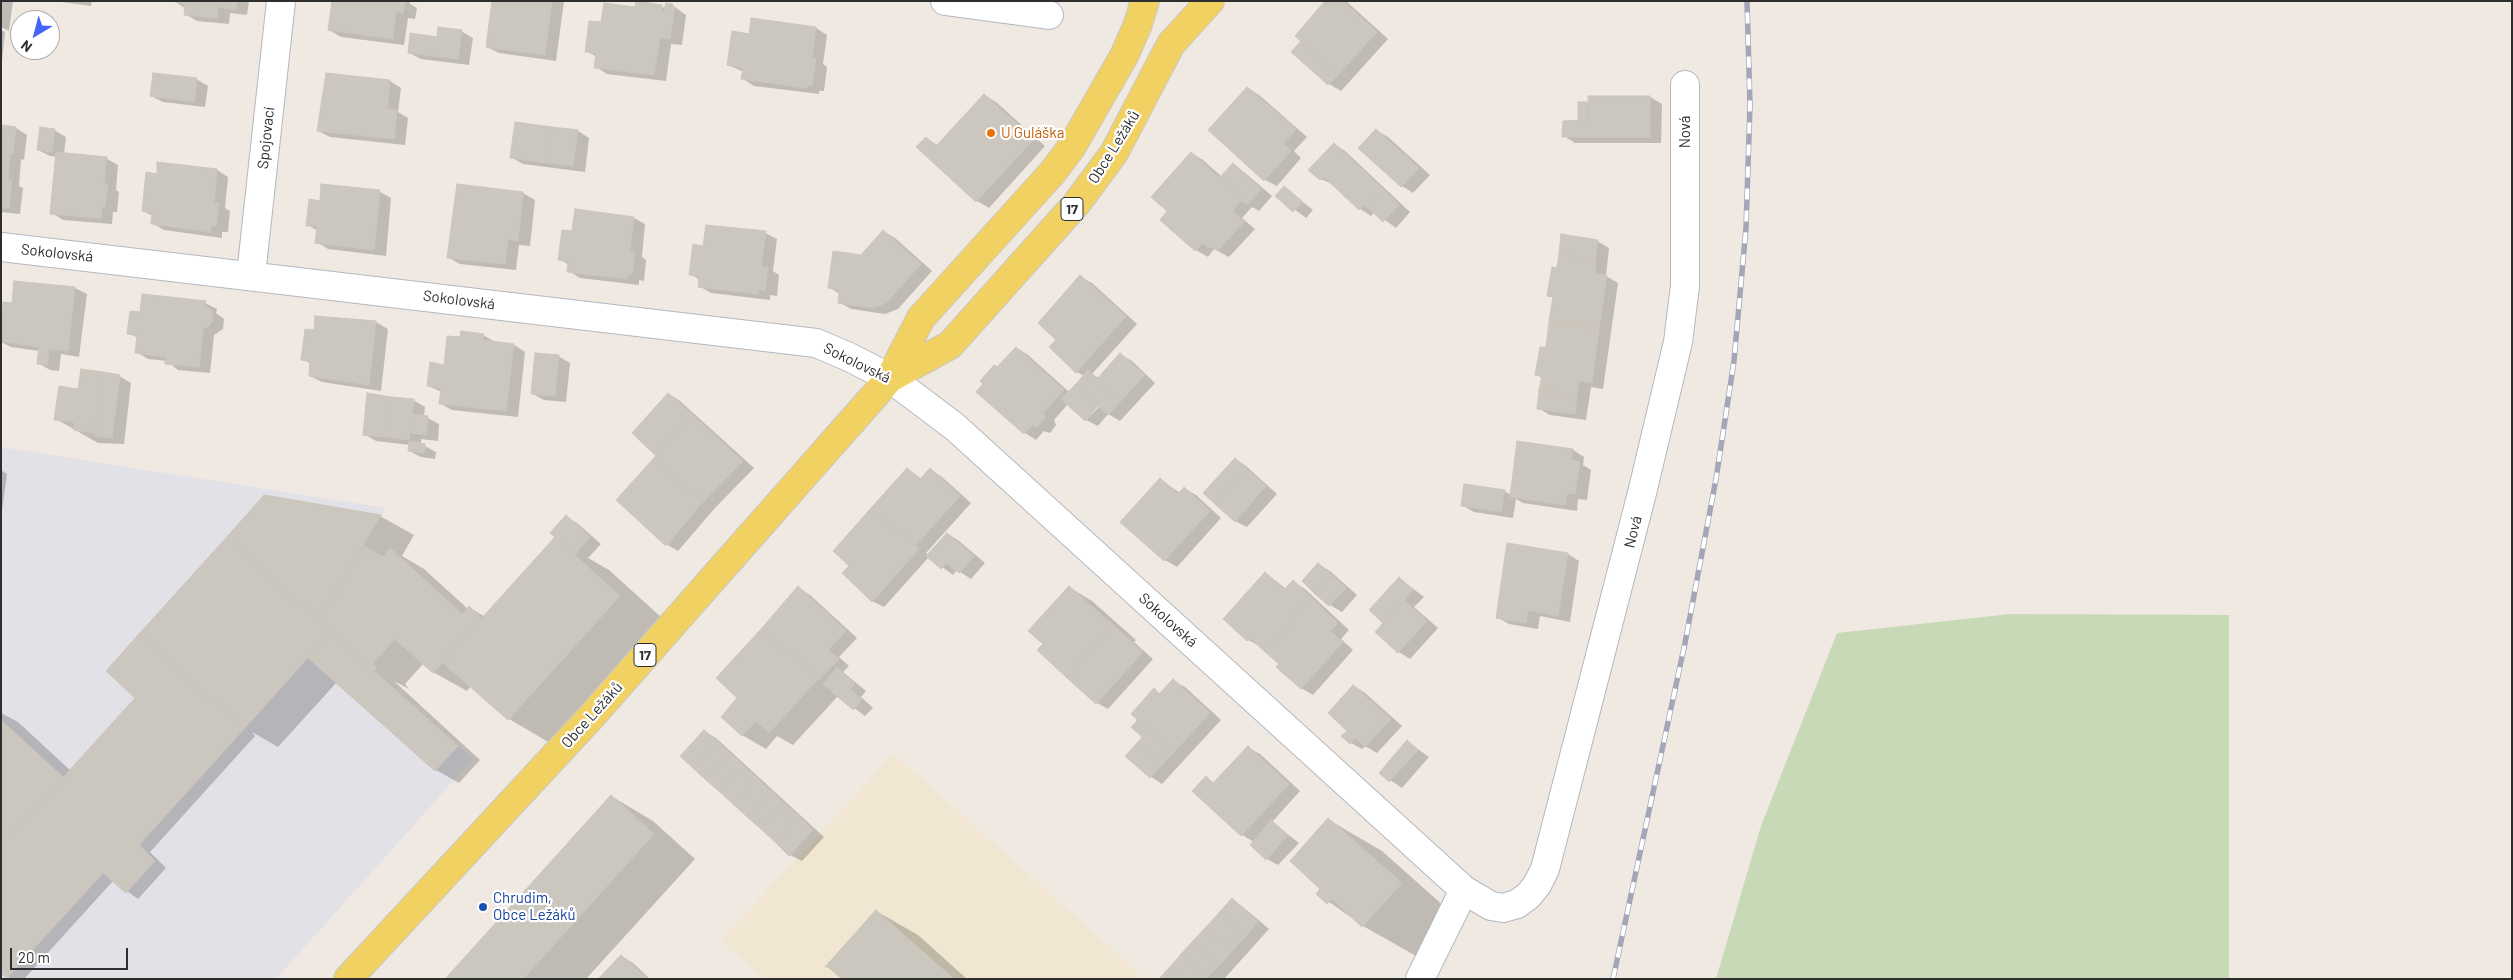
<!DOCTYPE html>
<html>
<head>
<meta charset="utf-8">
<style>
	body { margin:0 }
	#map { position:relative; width:2513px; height:980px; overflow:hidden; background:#efe9e1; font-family:Barlow,sans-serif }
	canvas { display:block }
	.frame { position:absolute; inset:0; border:2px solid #2e2e2e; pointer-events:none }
	.north { position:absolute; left:10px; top:10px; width:50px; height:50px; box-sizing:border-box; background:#fff; border:1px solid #ababab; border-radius:50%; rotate:217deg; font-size:14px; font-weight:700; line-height:20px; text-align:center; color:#2e2e2e }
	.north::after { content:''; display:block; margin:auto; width:18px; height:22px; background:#4264fb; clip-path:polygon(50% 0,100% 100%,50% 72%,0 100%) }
	.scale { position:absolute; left:10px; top:948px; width:118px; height:22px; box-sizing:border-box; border:2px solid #2e2e2e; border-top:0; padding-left:6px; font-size:15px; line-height:18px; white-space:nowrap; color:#2e2e2e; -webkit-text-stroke:4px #fff; paint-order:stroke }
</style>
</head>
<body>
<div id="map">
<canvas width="2513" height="980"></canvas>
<div class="frame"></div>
<div class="north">N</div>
<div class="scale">20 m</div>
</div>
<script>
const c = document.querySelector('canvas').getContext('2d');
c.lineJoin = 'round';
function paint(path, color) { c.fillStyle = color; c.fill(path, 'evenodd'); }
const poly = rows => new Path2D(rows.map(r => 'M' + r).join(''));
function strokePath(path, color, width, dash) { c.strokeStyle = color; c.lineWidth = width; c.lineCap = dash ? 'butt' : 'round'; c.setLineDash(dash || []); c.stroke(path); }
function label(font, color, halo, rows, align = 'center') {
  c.font = font + ' Barlow,sans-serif'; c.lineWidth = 4.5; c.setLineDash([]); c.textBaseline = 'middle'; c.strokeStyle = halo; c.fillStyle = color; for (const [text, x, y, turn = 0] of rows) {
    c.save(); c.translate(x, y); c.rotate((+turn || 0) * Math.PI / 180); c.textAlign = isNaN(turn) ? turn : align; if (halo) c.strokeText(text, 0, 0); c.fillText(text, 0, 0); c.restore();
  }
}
paint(poly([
	[1,447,386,508,320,621,473,759,276,979,1,979]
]), '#e3e1e8');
paint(poly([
	[894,754,1145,979,763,979,721,940]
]), '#f0e6d1');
paint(poly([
	[2010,614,2229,615,2229,979,1716,979,1761,826,1837,633]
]), '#c8d9b8');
paint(poly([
	[1,1,13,1,9,31,1,27],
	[55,1,92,1,91,6],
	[174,1,249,1,247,15,230,13,229,24,197,21,185,14,186,9],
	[333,1,410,1,410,4,417,8,415,19,408,18,404,45,341,37,329,30],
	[493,1,564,1,556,61,499,53,487,47],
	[1327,1,1346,1,1388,39,1341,91,1329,84,1293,52,1302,42],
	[672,5,686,15,682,45,671,44,666,81,607,74,596,67,597,57,586,51,602,23],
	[816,28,827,35,823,64,827,67,824,91,819,91,819,94,754,86,743,79,744,72,728,65,750,35],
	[1,30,5,32,2,61,1,60],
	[461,31,473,38,469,65,421,59,409,53,438,38],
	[196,79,208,86,205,107,163,102,151,96],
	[390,81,401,88,398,112,408,118,405,145,330,137,318,131],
	[1248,88,1259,95,1307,137,1294,151,1301,158,1277,186,1265,180],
	[984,95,996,102,1045,146,989,208,977,201,918,147,926,138,939,146],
	[1650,97,1662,104,1661,143,1575,143,1564,136,1579,122,1587,103,1589,105],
	[1,126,16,128,27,135,24,160,21,159,19,186,23,188,20,214,1,212],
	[54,130,66,137,64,154,107,159,118,165,116,190,119,192,117,212,113,212,112,224,63,220,52,213,57,157,50,156,38,150],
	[1376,130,1388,137,1430,175,1413,193,1402,186],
	[578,131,589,138,585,172,523,164,511,157],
	[1334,144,1345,151,1410,212,1396,228,1374,212,1371,216,1360,209,1334,185,1321,179,1310,170],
	[1191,153,1203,160,1222,177,1233,165,1244,172,1272,196,1259,211,1252,207,1242,218,1255,229,1229,257,1214,249,1208,257,1196,250,1162,220,1169,211],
	[217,170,228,177,225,208,230,211,228,232,222,232,222,238,164,230,152,223,153,216,143,211,158,176],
	[323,185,380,192,391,198,386,256,328,249,317,242,318,231,308,225,321,202],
	[458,185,523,193,535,200,530,246,519,245,516,270,460,264,449,258],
	[1284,187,1313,210,1306,218,1277,196],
	[634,218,645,224,642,257,646,260,644,281,639,280,639,285,580,278,569,271,569,265,560,259,573,232],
	[883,231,895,238,932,271,898,309,885,314,851,309,839,302,840,294,830,288],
	[765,233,777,239,773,271,779,275,777,296,770,295,770,300,711,293,699,286,700,280,690,274,704,247],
	[1562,236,1597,241,1609,248,1606,276,1618,283,1603,389,1591,387,1586,420,1550,415,1538,408,1542,378,1537,375,1547,348,1554,298,1549,295,1558,269],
	[1080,277,1092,283,1137,324,1092,374,1099,378,1120,354,1132,361,1155,383,1120,421,1108,414,1098,426,1086,420,1103,403,1101,401,1085,419,1068,404,1054,420,1056,425,1050,433,1044,431,1036,440,1025,433,998,369,1017,348,1028,355,1069,392,1084,376,1077,372,1058,340],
	[16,282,75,288,87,294,79,357,61,354,59,371,50,370,38,363,39,351,11,347,1,342,4,304,13,305],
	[205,303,217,309,216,313,224,319,223,329,214,335,210,373,178,370,167,361,148,359,137,352,138,338,128,333,141,314],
	[316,317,376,322,388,329,381,391,322,382,310,376,311,364,302,359,315,332],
	[483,335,495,342,514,345,525,352,518,417,452,410,441,404,442,392,428,386,445,366,461,339],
	[558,356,570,363,566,402,544,400,533,394],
	[82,371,119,376,131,383,124,444,98,443,56,419,79,390],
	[669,394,680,401,754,468,715,508,678,551,666,544,658,456],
	[413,400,425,407,424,416,439,424,438,441,421,439,421,444,436,452,435,459,421,457,409,451,410,445,376,441,364,434],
	[1573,450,1584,457,1583,465,1591,470,1587,500,1578,499,1577,511,1523,503,1516,499,1513,518,1474,512,1462,505,1504,491,1511,495],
	[1235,459,1246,466,1277,494,1247,527,1235,521],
	[907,469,922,479,931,470,942,477,971,503,926,553,929,555,948,534,959,541,985,563,971,579,957,570,953,575,929,557,884,607,872,601,851,566],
	[1,470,7,474,1,518],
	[1160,479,1180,493,1184,488,1196,495,1221,518,1177,567,1165,560,1122,522],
	[264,497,380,516,414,535,402,556,424,569,468,609,469,607,485,617,557,537,566,517,577,523,601,544,588,558,609,570,672,627,562,750,509,719,471,686,467,691,433,672,424,663,405,684,409,689,394,681,480,760,459,783,436,770,337,682,278,747,252,732,255,736,150,852,166,868,138,899,113,881,24,979,11,979,1,971,1,713,18,722,71,771,137,698,141,634],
	[1568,554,1579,561,1570,622,1540,616,1538,629,1509,624,1497,617],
	[1318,564,1330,571,1357,595,1342,612,1330,605,1303,581],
	[1266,573,1286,589,1293,582,1305,589,1349,630,1341,639,1353,650,1313,695,1301,688,1280,664,1260,646,1248,640],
	[1399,578,1424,597,1414,607,1438,628,1410,659,1399,652,1385,623,1371,610],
	[1069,587,1092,601,1136,640,1134,642,1153,659,1108,709,1097,703],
	[798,588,810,595,857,638,839,657,849,666,843,672,866,691,861,697,873,708,865,716,838,696,793,745,777,736,766,749,742,735,739,698],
	[1173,681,1185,687,1221,720,1162,784,1151,777,1144,737,1133,727,1154,690,1161,694],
	[1354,686,1365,693,1402,726,1377,753,1365,746,1362,749,1351,743,1349,731],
	[704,731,716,738,824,837,802,861,790,855,682,756],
	[1408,742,1429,757,1402,788,1380,773],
	[1248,748,1260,754,1300,791,1272,822,1299,843,1278,865,1267,859,1254,842,1242,835,1194,791,1206,778,1215,783],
	[611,796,653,821,695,859,586,979,447,979],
	[1329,820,1382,851,1454,915,1416,956,1363,926,1318,894,1322,889],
	[1232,900,1243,907,1269,929,1224,979,1161,979],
	[876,911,918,935,967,979,843,979],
	[621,956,633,963,650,979,602,979]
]), '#0003');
const building = poly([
	[173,1,237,1,236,10,218,7,217,18,184,15,185,4,173,1],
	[332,1,405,1,403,13,396,12,393,39,328,30,332,1],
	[492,1,552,1,545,55,486,47,492,1],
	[636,1,662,5,661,11,664,11,666,3,673,4,672,7,675,7,670,39,660,38,654,75,594,68,596,53,585,52,589,21,601,22,604,3,635,7,636,1],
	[1325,1,1343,1,1377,32,1338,75,1295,36,1325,1],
	[751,18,816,27,812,58,816,59,812,85,808,85,807,88,741,79,743,68,727,65,732,31,749,34,751,18],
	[438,27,462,30,458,59,408,53,410,33,437,37,438,27],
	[1300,42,1338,75,1328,85,1291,52,1300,42],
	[153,73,197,78,194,102,150,96,153,73],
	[326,73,390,80,387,109,397,110,394,139,317,131,326,73],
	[1247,87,1296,129,1283,144,1291,151,1264,181,1208,130,1247,87],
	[984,94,1034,139,976,202,916,147,926,137,936,146,984,94],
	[1588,96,1650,96,1650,137,1562,137,1563,121,1588,120,1588,96],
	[1578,102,1587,102,1587,121,1578,121,1578,102],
	[515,122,552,127,548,163,510,158,515,122],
	[1,125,16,127,13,154,10,154,8,180,12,180,9,208,1,208,1,125],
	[40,127,55,129,52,152,37,150,40,127],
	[552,127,578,130,573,166,548,163,552,127],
	[1376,129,1419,168,1401,187,1358,148,1376,129],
	[1334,143,1381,187,1359,210,1324,177,1320,180,1308,170,1334,143],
	[56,152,107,157,104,184,108,184,105,207,102,206,101,218,50,214,56,152],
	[1191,152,1243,199,1232,211,1244,222,1217,251,1211,246,1209,248,1203,243,1195,251,1160,220,1167,211,1151,197,1191,152],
	[157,162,217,169,214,203,219,203,216,226,211,226,211,232,151,224,152,213,142,211,146,172,157,174,157,162],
	[1233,163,1261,189,1247,205,1219,178,1233,163],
	[321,184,380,190,374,250,315,243,317,226,306,226,309,199,320,201,321,184],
	[457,184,523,192,518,241,508,239,505,264,447,258,457,184],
	[1284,186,1303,202,1293,212,1275,196,1284,186],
	[1381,187,1399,205,1383,222,1364,204,1381,187],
	[575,209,634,217,630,251,635,252,632,275,628,274,627,279,567,272,568,262,558,260,562,230,572,231,575,209],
	[706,225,766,231,761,267,768,267,765,290,759,289,758,294,698,287,699,276,689,275,693,244,703,246,706,225],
	[883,230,921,264,886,303,873,308,838,303,839,290,828,288,833,251,861,255,883,230],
	[1561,234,1598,240,1595,259,1559,254,1561,234],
	[1559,254,1596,260,1595,273,1607,275,1599,329,1549,322,1553,297,1547,296,1552,267,1557,268,1559,254],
	[1080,275,1126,316,1076,373,1049,347,1056,340,1038,323,1080,275],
	[14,281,75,287,68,351,49,349,47,365,37,364,39,347,1,341,3,302,12,303,14,281],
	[142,294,206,301,205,305,212,311,213,320,209,326,203,328,199,367,165,364,166,357,135,353,137,335,127,334,130,311,140,312,142,294],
	[315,316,376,321,369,385,309,376,310,361,301,360,305,329,314,330,315,316],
	[1549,322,1599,329,1592,383,1579,381,1577,395,1539,390,1542,376,1535,375,1540,347,1546,347,1549,322],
	[461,331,484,334,483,340,514,344,506,411,439,404,441,388,427,386,430,362,444,365,447,336,460,337,461,331],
	[1016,347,1064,390,1043,413,1045,418,1037,427,1032,425,1024,434,976,392,983,384,980,381,994,365,997,367,1016,347],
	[535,353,559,355,555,396,531,394,535,353],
	[1120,353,1145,375,1121,401,1097,379,1120,353],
	[81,369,103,372,95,433,74,430,74,422,54,420,59,386,78,389,81,369],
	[1088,370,1121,401,1108,415,1075,385,1088,370],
	[103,372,120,375,112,438,95,436,103,372],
	[1075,385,1098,406,1085,421,1061,399,1075,385],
	[1539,390,1577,395,1575,414,1537,409,1539,390],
	[367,393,391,397,386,437,363,435,367,393],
	[668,393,693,415,656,456,632,433,668,393],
	[391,397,414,399,409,440,386,437,391,397],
	[412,414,428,416,426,435,410,433,412,414],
	[693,415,743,461,703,502,654,458,693,415],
	[409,441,425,444,424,453,408,451,409,441],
	[1517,441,1573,449,1571,460,1580,462,1575,494,1567,493,1565,505,1510,497,1517,441],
	[654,458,703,502,666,546,616,500,654,458],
	[1235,458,1247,469,1215,504,1203,493,1235,458],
	[907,468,920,479,930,468,960,496,915,546,872,507,907,468],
	[1247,469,1266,486,1235,522,1215,504,1247,469],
	[1160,478,1178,494,1184,487,1210,511,1164,561,1120,522,1160,478],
	[1464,484,1505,490,1501,512,1461,506,1464,484],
	[264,495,381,515,319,621,226,538,264,495],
	[872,507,919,549,872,602,842,573,849,566,833,551,872,507],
	[566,515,590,537,574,555,550,533,566,515],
	[947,533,974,556,959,573,947,563,941,569,926,556,947,533],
	[555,537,620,596,508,720,442,662,555,537],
	[226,538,331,632,244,729,139,634,226,538],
	[1507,543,1568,553,1558,616,1528,610,1526,623,1496,618,1507,543],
	[364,546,383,557,390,548,462,614,469,606,482,619,433,673,395,639,372,664,377,668,374,671,319,621,364,546],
	[1318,563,1332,575,1315,594,1302,581,1318,563],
	[1265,572,1284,590,1293,580,1312,598,1264,651,1250,638,1247,641,1223,619,1265,572],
	[1332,575,1346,588,1329,606,1315,594,1332,575],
	[1399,577,1413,590,1383,623,1369,610,1399,577],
	[798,586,846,631,828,650,839,659,819,680,762,628,798,586],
	[1069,586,1114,626,1067,678,1037,650,1043,644,1028,631,1069,586],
	[1312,598,1338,623,1330,631,1343,642,1301,689,1276,667,1279,664,1264,651,1312,598],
	[1404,600,1427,621,1398,653,1375,632,1404,600],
	[1114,626,1143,652,1096,704,1067,678,1114,626],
	[762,628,818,679,769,733,756,721,742,736,721,717,737,698,716,678,762,628],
	[331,632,458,746,435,771,308,658,331,632],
	[139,634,244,729,139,845,155,861,126,893,103,873,7,978,1,973,1,846,135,698,106,671,139,634],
	[837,667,855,684,850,689,862,700,853,710,823,684,837,667],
	[1173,679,1210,713,1174,752,1131,714,1154,688,1159,694,1173,679],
	[1353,685,1391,719,1365,747,1355,738,1350,744,1341,736,1347,731,1328,713,1353,685],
	[1,720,63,777,1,846,1,720],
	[1137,721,1174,752,1163,764,1138,742,1142,737,1131,727,1137,721],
	[704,730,718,742,694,769,680,756,704,730],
	[1407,740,1418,750,1389,782,1379,773,1407,740],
	[718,742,731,754,707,781,694,769,718,742],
	[1138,742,1163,764,1150,778,1125,756,1138,742],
	[1248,746,1289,784,1241,836,1192,791,1206,776,1213,783,1248,746],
	[731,754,744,766,720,792,707,781,731,754],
	[744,766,757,778,733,804,720,792,744,766],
	[757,778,770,790,746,816,733,804,757,778],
	[770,790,784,803,761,829,746,816,770,790],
	[611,795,654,834,523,979,445,979,611,795],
	[784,803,799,816,775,842,761,829,784,803],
	[799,816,813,830,789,856,775,842,799,816],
	[1328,818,1402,883,1362,927,1332,899,1327,904,1316,894,1320,889,1290,861,1328,818],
	[1271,820,1288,835,1266,860,1250,845,1271,820],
	[1232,898,1258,922,1245,937,1218,914,1232,898],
	[876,910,954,979,842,979,828,967,825,967,876,910],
	[1218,914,1245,937,1232,951,1206,927,1218,914],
	[1206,927,1232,951,1220,965,1193,941,1206,927],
	[1193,941,1220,965,1207,978,1181,954,1193,941],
	[1181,954,1207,978,1207,979,1181,979,1169,968,1181,954],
	[621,955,648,979,599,978,621,955],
	[1169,968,1181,979,1159,979,1169,968]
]);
paint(building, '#cbc7bf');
strokePath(building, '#cbc5ba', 1);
const minor = poly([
	[945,1,1049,15],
	[1,247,816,343,849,357,890,378,955,427,1464,890,1491,906,1503,908,1517,904,1528,896,1537,885,1545,869,1642,493,1678,342,1685,286,1685,85],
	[251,275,281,1],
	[1420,979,1464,890]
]);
const major = poly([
	[890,378,950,345,1077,203,1114,153,1171,44,1210,1],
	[348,979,590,718,890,378,921,318,1052,173,1071,148,1124,56,1138,24,1145,1]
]);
strokePath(minor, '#b4b7c1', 30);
strokePath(major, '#c9c9c9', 30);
strokePath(minor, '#fff', 28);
strokePath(major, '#f2d163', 28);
const rail = poly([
	[1613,979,1685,643,1716,479,1734,361,1746,228,1750,105,1747,1]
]);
strokePath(rail, '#a3a6b8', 5.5);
strokePath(rail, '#fff', 4, [11]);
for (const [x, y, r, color] of [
	[991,133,5,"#e8710a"],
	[483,907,5,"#1a4fb4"]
]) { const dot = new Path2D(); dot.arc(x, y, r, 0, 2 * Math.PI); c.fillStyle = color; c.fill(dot); strokePath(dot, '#fff', 2); }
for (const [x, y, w] of [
	[1072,209,22],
	[645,655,22]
]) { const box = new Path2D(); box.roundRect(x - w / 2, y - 11.5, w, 23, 4); c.fillStyle = '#fff'; c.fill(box); strokePath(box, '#2e2e2e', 1); }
label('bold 14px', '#2e2e2e', null, [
	["17",1072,209],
	["17",645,655]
]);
label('15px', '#2e2e2e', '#fff', [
	["Nová",1685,132,-90],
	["Spojovací",266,138,-84],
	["Obce Ležáků",1114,147,-58],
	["Sokolovská",57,253,6],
	["Sokolovská",459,300,7],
	["Sokolovská",857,363,26],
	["Nová",1633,532,-76],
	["Sokolovská",1168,620,42],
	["Obce Ležáků",592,715,-48]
]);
label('15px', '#c56008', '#fff', [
	["U Guláška",1001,133]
], 'left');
label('15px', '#164399', '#fff', [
	["Chrudim,",493,898],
	["Obce Ležáků",493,915]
], 'left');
</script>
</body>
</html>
